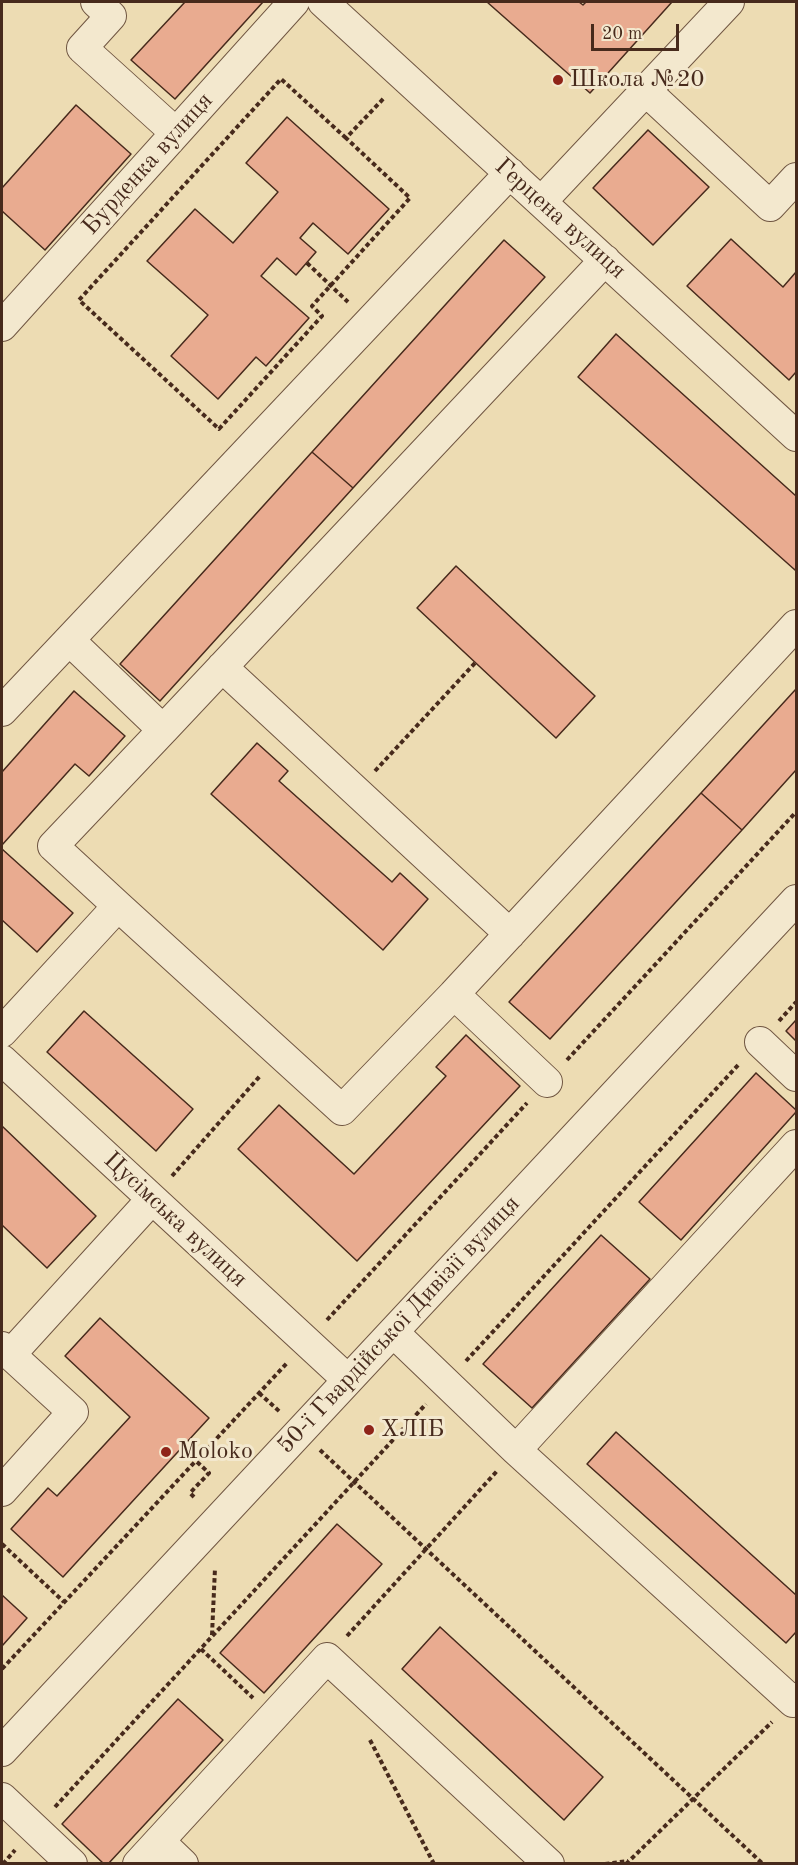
<!DOCTYPE html>
<html>
<head>
<meta charset="utf-8">
<style>
	body { margin:0 }
	#map { position:relative; width:798px; height:1865px; overflow:hidden; background:#eddcb3; font-family:"Old Standard TT",serif }
	canvas { display:block }
	.frame { position:absolute; inset:0; border:3px solid #472a1c; pointer-events:none }
	.scale { position:absolute; left:591px; top:24px; width:88px; height:27px; box-sizing:border-box; border:3px solid #472a1c; border-top:0; padding-left:8px; font-size:18px; line-height:21px; white-space:nowrap; color:#472a1c; -webkit-text-stroke:4px #f3e8ce; paint-order:stroke }
</style>
</head>
<body>
<div id="map">
<canvas width="798" height="1865"></canvas>
<div class="frame"></div>
<div class="scale">20 m</div>
</div>
<script>
const c = document.querySelector('canvas').getContext('2d');
c.lineJoin = 'round';
function paint(path, color) { c.fillStyle = color; c.fill(path, 'evenodd'); }
const poly = rows => new Path2D(rows.map(r => 'M' + r).join(''));
function strokePath(path, color, width, dash) { c.strokeStyle = color; c.lineWidth = width; c.lineCap = dash ? 'butt' : 'round'; c.setLineDash(dash || []); c.stroke(path); }
function label(font, color, halo, rows, align = 'center') {
  c.font = font + ' "Old Standard TT",serif'; c.lineWidth = 6; c.setLineDash([]); c.textBaseline = 'middle'; c.strokeStyle = halo; c.fillStyle = color; for (const [text, x, y, turn = 0] of rows) {
    c.save(); c.translate(x, y); c.rotate((+turn || 0) * Math.PI / 180); c.textAlign = isNaN(turn) ? turn : align; if (halo) c.strokeText(text, 0, 0); c.fillText(text, 0, 0); c.restore();
  }
}
const building = poly([
	[185,2,263,2,175,99,131,60,185,2],
	[487,2,579,2,583,5,586,2,672,2,590,93,487,2],
	[76,105,131,154,45,250,2,211,2,188,76,105],
	[287,117,389,209,348,254,313,223,300,238,316,252,296,275,277,258,261,276,309,318,266,366,256,357,218,399,171,356,208,315,147,261,195,209,233,243,278,192,246,163,287,117],
	[648,130,709,187,653,245,593,188,648,130],
	[731,239,783,287,796,272,796,372,789,380,687,286,731,239],
	[504,240,545,277,353,488,312,452,504,240],
	[616,334,796,496,796,568,795,570,578,377,616,334],
	[312,452,353,488,160,701,120,664,312,452],
	[456,566,595,696,556,738,417,608,456,566],
	[796,689,796,770,742,830,701,793,796,689],
	[74,691,125,736,89,776,75,764,2,845,2,772,74,691],
	[257,743,288,771,279,781,392,882,400,873,428,899,383,950,211,794,257,743],
	[701,793,742,830,550,1039,509,1002,701,793],
	[2,849,73,913,37,952,2,920,2,849],
	[84,1011,193,1109,156,1151,47,1052,84,1011],
	[796,1020,796,1041,786,1031,796,1020],
	[466,1035,520,1086,357,1261,238,1149,279,1105,354,1174,446,1076,436,1067,466,1035],
	[756,1073,796,1110,796,1112,681,1240,639,1202,756,1073],
	[2,1126,96,1216,47,1268,2,1225,2,1126],
	[601,1235,650,1279,532,1408,483,1364,601,1235],
	[100,1318,209,1418,63,1577,11,1529,48,1488,57,1496,130,1417,65,1356,100,1318],
	[616,1432,796,1595,796,1632,786,1643,587,1464,616,1432],
	[337,1524,382,1564,264,1693,220,1653,337,1524],
	[2,1595,27,1618,2,1646,2,1595],
	[440,1627,603,1777,564,1820,402,1669,440,1627],
	[178,1699,223,1740,108,1864,104,1864,62,1824,178,1699]
]);
paint(building, '#e9ab90');
strokePath(building, '#472a1c', 1.5);
const minor = poly([
	[96,2,111,16,82,48,176,133],
	[323,2,796,436],
	[645,90,770,206,796,178],
	[541,202,729,2],
	[2,326,294,2],
	[69,640,163,730,605,260],
	[222,667,510,934],
	[2,711,510,173],
	[163,730,53,846,118,906,342,1110,454,994],
	[2,1032,118,906],
	[760,1042,796,1076],
	[2,1060,348,1380],
	[547,1082,454,994,796,625],
	[393,1332,516,1450,793,1702,796,1698],
	[2,1347,73,1412,2,1491],
	[10,1355,152,1199],
	[516,1450,796,1145],
	[2,1751,796,900],
	[2,1798,72,1864],
	[159,1841,183,1864],
	[138,1864,327,1658,549,1864]
]);
strokePath(minor, '#705642', 32);
strokePath(poly([
	[346,138,281,79,79,300,219,429,322,316,312,306,410,198,346,138,385,97],
	[307,263,348,302],
	[375,771,476,662],
	[779,1021,796,1002],
	[567,1060,796,812],
	[172,1176,260,1076],
	[327,1320,527,1103],
	[466,1361,739,1064],
	[259,1393,280,1412],
	[320,1450,763,1864],
	[194,1497,190,1493,209,1473,196,1461],
	[2,1544,64,1602],
	[212,1635,215,1568],
	[347,1636,497,1471],
	[201,1649,253,1698],
	[2,1669,287,1363],
	[370,1740,434,1864],
	[55,1807,426,1404],
	[3,1864,15,1850],
	[605,1864,628,1861],
	[626,1864,772,1722]
]), '#472a1c', 4, [4.5, 3]);
strokePath(minor, '#f3e8ce', 30);
for (const [x, y, r, color] of [
	[558,80,6,"#8f2418"],
	[369,1430,6,"#8f2418"],
	[166,1452,6,"#8f2418"]
]) { const dot = new Path2D(); dot.arc(x, y, r, 0, 2 * Math.PI); c.fillStyle = color; c.fill(dot); strokePath(dot, '#f3e8ce', 2); }
label('24px', '#472a1c', '#f3e8ce', [
	["Школа №20",570,80],
	["ХЛІБ",381,1430],
	["Moloko",178,1452]
], 'left');
label('24px', '#472a1c', '#f3e8ce', [
	["Бурденка вулиця",148,164,-48],
	["Герцена вулиця",560,219,42],
	["Цусімська вулиця",175,1220,43],
	["50-ї Гвардійської Дивізії вулиця",399,1325,-47]
]);
</script>
</body>
</html>
